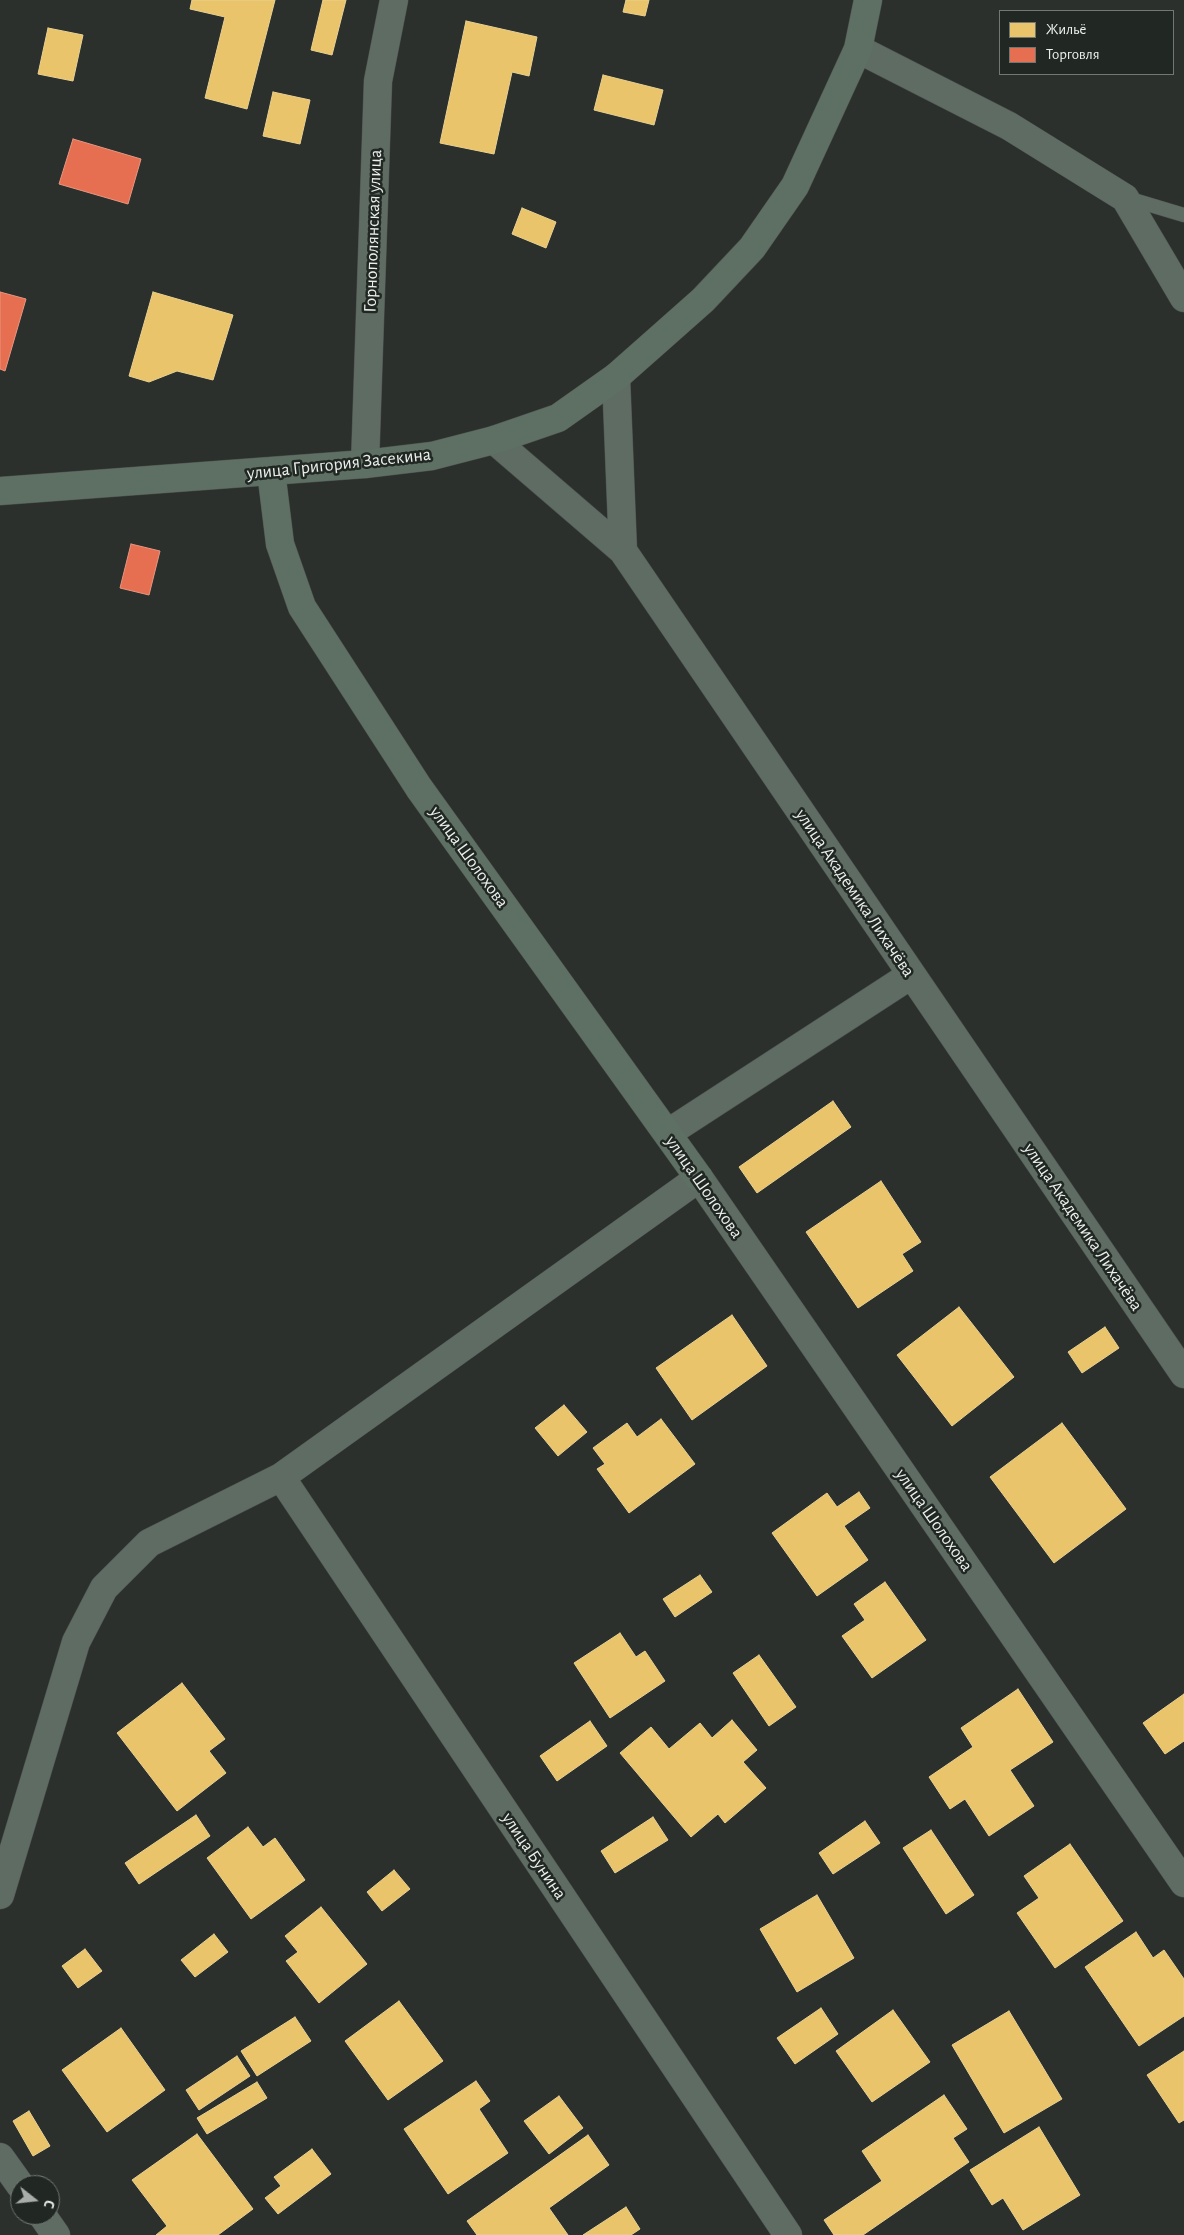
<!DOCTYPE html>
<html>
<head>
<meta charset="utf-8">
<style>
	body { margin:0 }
	#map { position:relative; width:1184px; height:2235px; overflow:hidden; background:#2b302d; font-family:"Alegreya Sans",sans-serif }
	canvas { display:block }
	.legend { position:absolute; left:999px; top:10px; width:175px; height:65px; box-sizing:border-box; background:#212722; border:1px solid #727773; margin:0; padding:6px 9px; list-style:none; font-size:15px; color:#ebf0ed }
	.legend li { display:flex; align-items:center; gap:10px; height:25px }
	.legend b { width:25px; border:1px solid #727773 }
	.north { position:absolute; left:10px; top:2175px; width:50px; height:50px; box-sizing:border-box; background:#212722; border:1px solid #727773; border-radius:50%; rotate:106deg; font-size:14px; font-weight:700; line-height:20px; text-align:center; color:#ebf0ed }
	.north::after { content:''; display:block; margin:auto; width:18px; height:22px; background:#a8adaa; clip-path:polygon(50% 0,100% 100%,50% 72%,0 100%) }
</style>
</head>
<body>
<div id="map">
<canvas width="1184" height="2235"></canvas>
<ul class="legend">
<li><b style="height:14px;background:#e9c46a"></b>Жильё</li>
<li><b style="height:14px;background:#e76f51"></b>Торговля</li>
</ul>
<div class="north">С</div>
</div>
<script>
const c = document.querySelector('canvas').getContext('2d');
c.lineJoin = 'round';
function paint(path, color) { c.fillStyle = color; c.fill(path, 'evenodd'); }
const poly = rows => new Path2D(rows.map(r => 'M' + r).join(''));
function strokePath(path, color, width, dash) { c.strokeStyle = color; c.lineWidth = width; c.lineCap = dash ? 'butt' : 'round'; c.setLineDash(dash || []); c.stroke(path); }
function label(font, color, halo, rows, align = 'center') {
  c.font = font + ' "Alegreya Sans",sans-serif'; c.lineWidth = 5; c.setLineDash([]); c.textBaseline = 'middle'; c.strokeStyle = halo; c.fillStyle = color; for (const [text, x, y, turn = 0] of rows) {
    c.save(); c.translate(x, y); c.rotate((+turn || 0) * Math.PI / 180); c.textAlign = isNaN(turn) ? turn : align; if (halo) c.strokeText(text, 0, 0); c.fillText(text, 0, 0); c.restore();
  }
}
const homes = poly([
	[192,0,275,0,247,109,205,98,225,17,190,9,192,0],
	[323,0,346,0,332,55,311,50,323,0],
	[626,0,649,0,645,16,623,12,626,0],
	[466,21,537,37,529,76,512,72,494,154,440,143,466,21],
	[48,28,83,35,73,81,38,74,48,28],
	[603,75,663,90,654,125,594,110,603,75],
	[273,92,310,100,300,144,263,136,273,92],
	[522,208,556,222,546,248,512,234,522,208],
	[153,292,233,315,213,380,177,371,149,382,129,376,153,292],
	[833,1101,851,1127,757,1193,739,1167,833,1101],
	[881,1181,921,1242,902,1254,913,1271,858,1308,806,1232,881,1181],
	[959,1307,1014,1377,952,1426,897,1355,959,1307],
	[732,1315,767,1366,692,1420,656,1368,732,1315],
	[1105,1327,1119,1348,1082,1373,1068,1352,1105,1327],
	[564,1405,587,1432,558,1456,535,1428,564,1405],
	[661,1419,695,1464,629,1513,597,1469,605,1464,593,1448,627,1423,637,1437,661,1419],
	[1062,1423,1126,1509,1054,1563,990,1477,1062,1423],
	[859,1492,870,1508,844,1526,868,1560,817,1596,772,1533,827,1493,837,1507,859,1492],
	[700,1575,712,1592,675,1617,663,1599,700,1575],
	[885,1582,926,1640,872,1678,842,1636,865,1620,854,1604,885,1582],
	[620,1633,636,1657,645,1651,665,1681,610,1718,574,1663,620,1633],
	[759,1655,796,1707,769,1726,733,1673,759,1655],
	[182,1683,225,1739,209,1751,226,1773,177,1811,117,1733,182,1683],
	[1018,1689,1053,1742,1010,1770,1034,1806,989,1836,965,1799,950,1809,929,1777,973,1747,961,1728,1018,1689],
	[1184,1694,1184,1741,1165,1754,1143,1723,1184,1694],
	[732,1720,757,1750,743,1762,766,1788,725,1823,718,1814,691,1837,620,1753,651,1727,669,1749,700,1723,712,1738,732,1720],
	[590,1721,607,1746,557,1781,540,1756,590,1721],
	[196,1815,210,1836,139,1884,125,1863,196,1815],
	[653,1817,668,1840,615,1873,601,1851,653,1817],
	[865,1821,880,1843,833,1874,819,1853,865,1821],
	[248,1827,263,1847,275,1838,305,1880,251,1919,207,1858,248,1827],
	[931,1830,974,1895,946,1914,903,1848,931,1830],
	[1070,1844,1123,1921,1055,1968,1017,1913,1039,1898,1024,1876,1070,1844],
	[394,1870,410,1889,382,1911,367,1892,394,1870],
	[817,1895,854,1958,797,1992,760,1929,817,1895],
	[321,1907,367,1964,319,2003,286,1961,298,1952,285,1936,321,1907],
	[1136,1932,1153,1958,1164,1950,1184,1979,1184,2016,1139,2046,1085,1967,1136,1932],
	[214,1934,228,1952,195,1977,181,1960,214,1934],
	[85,1949,102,1971,78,1988,62,1966,85,1949],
	[399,2001,443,2061,388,2100,345,2041,399,2001],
	[821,2008,838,2034,795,2064,777,2038,821,2008],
	[893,2010,930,2062,872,2102,836,2051,893,2010],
	[1009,2011,1062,2099,1004,2133,952,2045,1009,2011],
	[295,2017,311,2041,257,2076,241,2051,295,2017],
	[121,2028,165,2090,107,2132,62,2070,121,2028],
	[1184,2051,1184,2120,1179,2123,1147,2075,1184,2051],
	[237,2056,250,2076,199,2110,186,2090,237,2056],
	[476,2081,490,2101,479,2109,508,2153,448,2194,404,2129,476,2081],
	[257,2082,267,2098,207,2134,197,2118,257,2082],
	[944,2095,967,2129,953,2138,969,2162,863,2235,834,2235,824,2220,882,2181,862,2151,944,2095],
	[559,2096,583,2128,549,2154,524,2121,559,2096],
	[29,2111,50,2146,33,2156,13,2121,29,2111],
	[1039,2127,1080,2195,1023,2230,1003,2198,992,2205,970,2170,1039,2127],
	[197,2134,253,2209,218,2235,156,2235,167,2226,132,2180,197,2134],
	[588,2135,609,2165,549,2208,568,2235,477,2235,467,2221,588,2135],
	[312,2149,331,2174,278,2214,265,2198,281,2186,274,2177,312,2149],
	[626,2207,640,2229,631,2235,583,2235,626,2207]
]);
paint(homes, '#e9c46a');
strokePath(homes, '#ead191', 1);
const shops = poly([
	[73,139,141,159,128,204,59,184,73,139],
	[0,292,26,299,5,371,0,369,0,292],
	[131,544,160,551,149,595,120,588,131,544]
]);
paint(shops, '#e76f51');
strokePath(shops, '#e89680', 1);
const lane = poly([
	[1127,198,1184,215]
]);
const street = poly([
	[858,49,1009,126,1125,198,1184,298],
	[616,377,623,551],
	[494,440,623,551,1184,1374],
	[365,464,378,81,394,0],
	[668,1133,911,975],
	[281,1477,788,2235],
	[0,1895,76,1642,104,1588,149,1543,281,1477,699,1178,1184,1883],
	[0,2157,20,2185],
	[42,2215,56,2235]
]);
const secondary = poly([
	[271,471,280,544,302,607,419,788,699,1178],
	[0,491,365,464,432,456,494,440,558,418,616,377,659,339,703,300,752,248,795,186,858,49,868,0]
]);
strokePath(lane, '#4b4e4c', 15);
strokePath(street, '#4b4e4c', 29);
strokePath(secondary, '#4b4e4c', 29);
strokePath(lane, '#5e6c63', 14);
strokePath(street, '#5e6c63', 28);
strokePath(secondary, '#5e7064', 28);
label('18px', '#ebf0ed', '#212722', [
	["Горнополянская улица",373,231,-88],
	["улица Григория Засекина",339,464,-6],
	["улица Шолохова",469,857,54],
	["улица Академика Лихачёва",855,893,56],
	["улица Шолохова",704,1187,55],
	["улица Академика Лихачёва",1083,1227,56],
	["улица Шолохова",934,1520,55],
	["улица Бунина",534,1856,56]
]);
</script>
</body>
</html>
